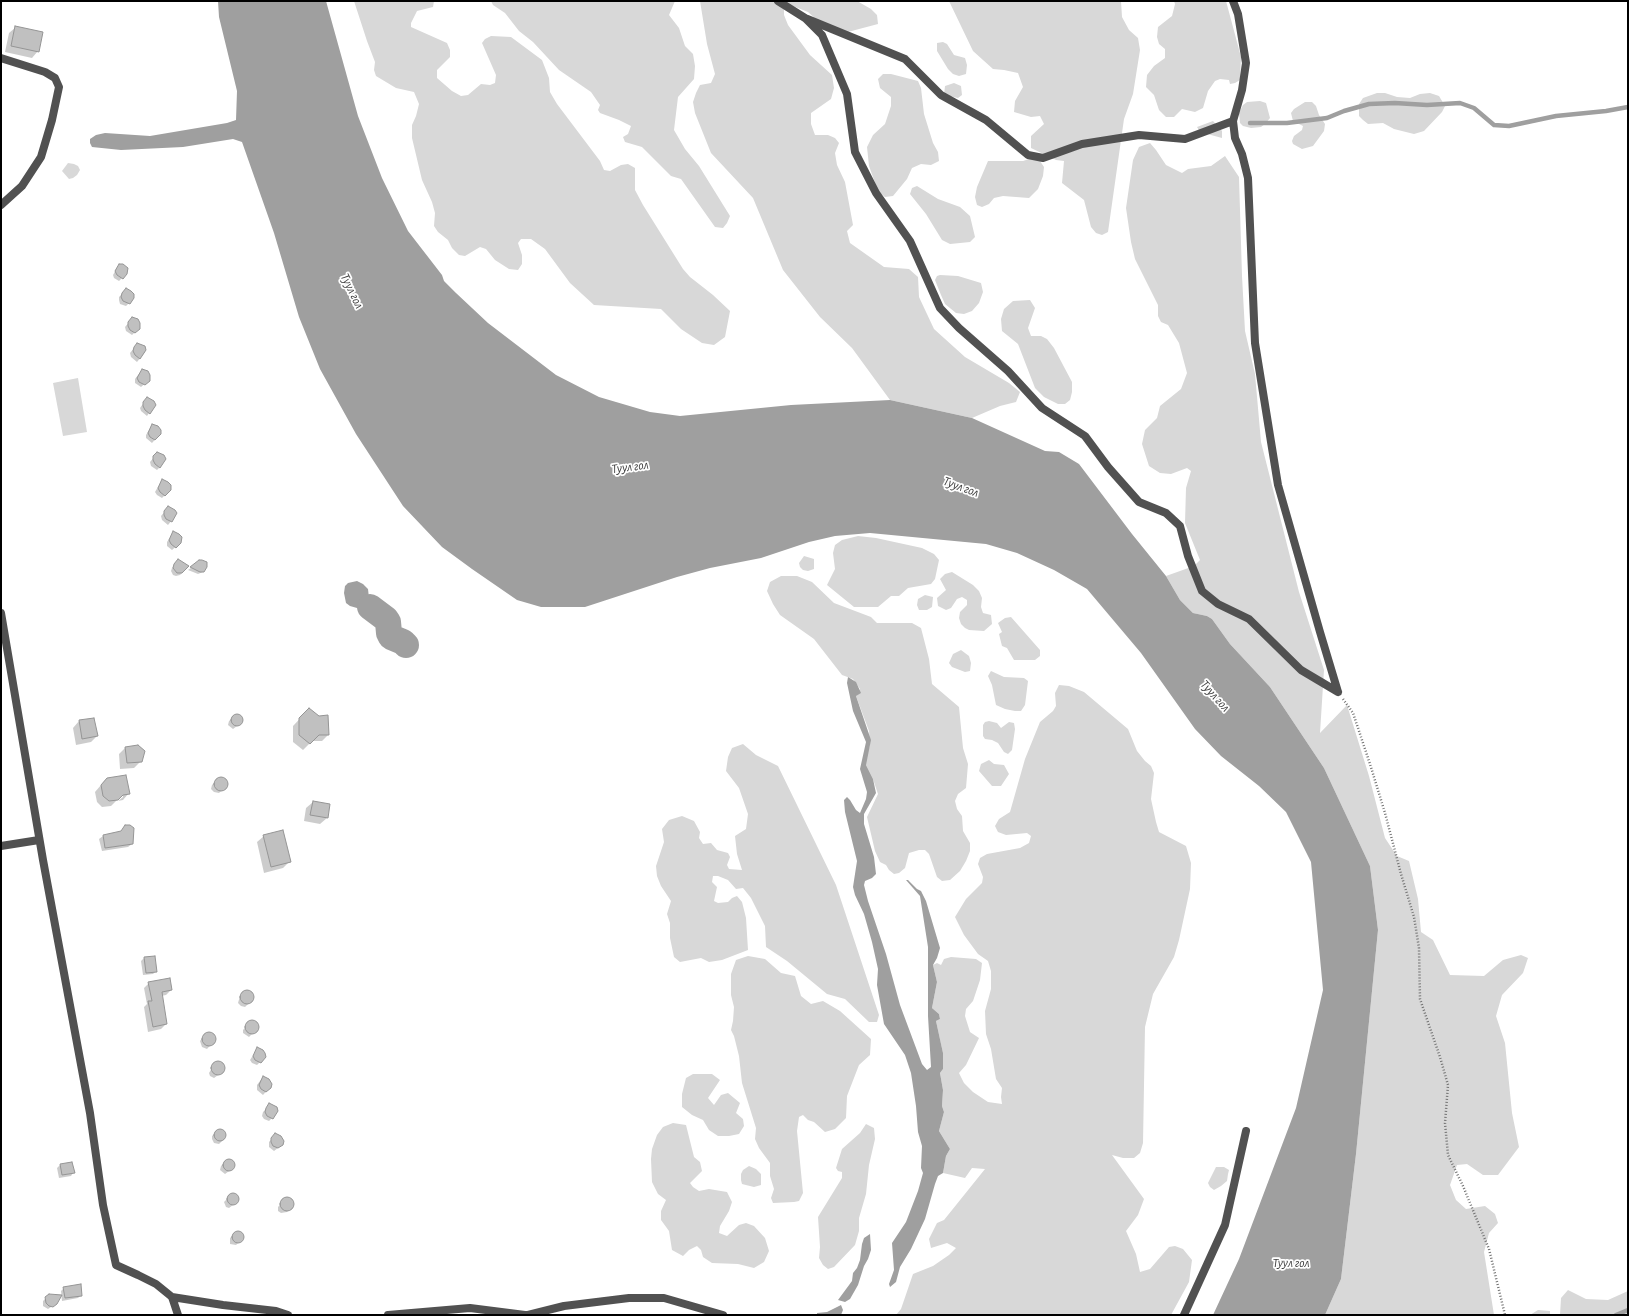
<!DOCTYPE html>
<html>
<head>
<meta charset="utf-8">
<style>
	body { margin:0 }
	#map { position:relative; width:1629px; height:1316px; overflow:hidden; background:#fff; font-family:"Alegreya Sans",sans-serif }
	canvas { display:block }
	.frame { position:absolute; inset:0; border:2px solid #000; pointer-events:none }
</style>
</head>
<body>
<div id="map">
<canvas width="1629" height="1316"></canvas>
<div class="frame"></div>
</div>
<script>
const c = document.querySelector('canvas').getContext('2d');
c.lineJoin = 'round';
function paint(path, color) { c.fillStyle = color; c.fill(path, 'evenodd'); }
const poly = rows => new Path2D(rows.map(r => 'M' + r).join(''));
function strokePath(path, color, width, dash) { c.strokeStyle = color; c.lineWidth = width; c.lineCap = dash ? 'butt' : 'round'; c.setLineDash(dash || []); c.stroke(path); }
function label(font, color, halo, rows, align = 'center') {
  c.font = font + ' "Alegreya Sans",sans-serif'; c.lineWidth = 3.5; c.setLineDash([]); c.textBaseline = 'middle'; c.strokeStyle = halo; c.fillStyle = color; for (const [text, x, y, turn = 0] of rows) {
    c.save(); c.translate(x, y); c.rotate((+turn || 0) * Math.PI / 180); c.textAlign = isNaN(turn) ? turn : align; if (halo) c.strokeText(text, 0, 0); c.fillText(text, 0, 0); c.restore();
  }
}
paint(poly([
	[354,1,434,1,433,7,417,11,411,23,411,27,447,43,450,50,450,57,437,70,437,78,452,91,461,96,468,95,481,84,490,85,495,83,496,75,482,43,485,39,491,36,511,37,542,60,549,78,550,92,557,104,600,161,604,170,610,171,621,165,628,164,635,168,635,190,643,205,683,269,690,277,713,295,730,311,725,337,714,345,702,343,681,329,661,309,594,305,570,283,545,249,531,239,521,239,518,243,522,255,522,264,518,270,509,269,495,260,486,249,480,247,465,256,459,255,452,248,448,240,438,232,434,226,435,213,432,202,422,180,412,138,412,125,416,116,419,104,414,92,396,88,376,76,374,70,375,62,367,41],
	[491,1,675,1,669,15,679,28,685,46,693,54,695,66,694,79,678,97,674,130,685,149,699,166,730,216,727,223,723,228,715,227,681,179,671,176,642,147,625,142,623,137,628,134,631,126,619,120,600,113,598,110,600,105,591,92,559,70,533,42,519,31,505,13,493,5],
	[700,1,857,1,871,9,877,15,878,24,844,33,828,30,808,12,788,4,784,9,784,15,788,25,810,55,832,75,834,88,831,99,811,113,811,124,815,135,828,135,835,138,839,143,835,153,837,165,845,182,853,225,847,231,850,243,884,267,909,269,918,277,919,297,934,329,965,357,1009,383,1020,392,1016,402,1000,406,972,418,890,400,852,348,820,317,783,270,753,198,711,153,695,113,693,102,696,93,700,85,711,83,715,74,707,44],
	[949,1,1121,1,1122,17,1129,30,1138,38,1140,50,1133,94,1124,119,1108,232,1102,235,1096,233,1091,227,1084,200,1062,183,1064,161,1056,160,1031,148,1031,136,1044,124,1040,116,1031,117,1014,112,1015,101,1023,87,1018,73,1004,70,993,69,973,51],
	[1174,1,1226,1,1241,57,1240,80,1235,83,1230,84,1229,80,1220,79,1215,81,1208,91,1203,108,1195,112,1182,109,1174,117,1166,117,1159,110,1154,95,1146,87,1147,75,1154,66,1165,58,1165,49,1159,44,1157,37,1158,27,1172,16,1175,4],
	[943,42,947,44,954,55,965,58,967,65,966,74,959,76,953,74,948,69,937,51,937,43],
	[883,74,891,74,918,81,921,88,924,114,933,143,938,152,939,161,931,165,921,164,912,168,907,179,893,196,885,197,878,191,869,166,867,147,873,135,885,124,891,106,891,97,880,88,878,79],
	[954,83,961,86,962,95,958,98,944,95,945,86],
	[1377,93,1385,93,1397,97,1410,98,1420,94,1430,93,1439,96,1445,106,1442,112,1424,131,1414,134,1394,129,1383,123,1368,124,1363,120,1359,116,1359,104,1363,98],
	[1260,101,1266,103,1270,118,1265,124,1261,127,1251,128,1243,126,1240,123,1239,113,1243,105,1247,102],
	[1305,102,1312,102,1316,106,1319,115,1325,124,1324,131,1313,146,1302,149,1293,144,1292,141,1294,136,1302,130,1303,126,1293,121,1291,113,1294,109],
	[1213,121,1222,131,1222,138,1200,132,1197,127],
	[1150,143,1156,150,1166,165,1182,173,1188,169,1211,166,1225,156,1239,177,1242,276,1245,331,1255,374,1261,442,1299,592,1324,670,1320,733,1347,705,1369,776,1385,838,1397,856,1409,861,1418,899,1421,932,1433,940,1450,975,1484,976,1503,960,1521,955,1528,958,1523,973,1502,995,1496,1016,1505,1043,1512,1113,1519,1147,1498,1175,1483,1175,1467,1164,1457,1165,1450,1185,1456,1200,1466,1209,1485,1206,1495,1214,1498,1223,1489,1233,1484,1252,1494,1315,1325,1315,1341,1279,1356,1154,1378,930,1370,866,1324,768,1270,687,1230,644,1212,619,1207,616,1193,613,1180,600,1166,576,1194,566,1200,560,1185,523,1186,488,1191,471,1187,468,1171,474,1160,473,1149,466,1142,444,1145,430,1157,418,1160,406,1181,389,1187,373,1179,343,1168,325,1161,322,1158,316,1158,305,1135,259,1131,242,1126,208,1133,160,1139,147],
	[1032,158,1040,161,1044,167,1043,176,1038,189,1029,198,1003,196,994,198,989,204,982,207,977,205,975,197,977,187,988,161,1023,161],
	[68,163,74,164,78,166,80,170,77,175,73,178,69,179,62,171],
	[917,186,938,199,960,207,970,216,975,237,970,242,950,244,942,240,926,214,910,194,912,188],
	[940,275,958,276,981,283,983,292,979,303,972,311,964,314,956,313,945,304,941,295,935,280,937,276],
	[1030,300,1035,308,1028,328,1031,336,1041,336,1047,339,1054,348,1072,382,1072,392,1070,400,1065,404,1058,404,1044,397,1035,388,1018,344,1002,331,1001,319,1004,309,1013,301],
	[78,378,87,432,63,436,53,383],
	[858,536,876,538,922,548,934,554,939,560,935,579,931,584,908,588,899,596,891,596,878,607,854,607,827,585,835,569,833,553,835,545,842,540],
	[804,556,814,559,814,569,808,571,803,570,800,567,799,563],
	[952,572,973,585,979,591,982,598,981,607,983,613,991,615,992,624,984,631,969,630,965,628,961,624,959,618,960,612,967,605,967,600,962,597,957,599,951,608,946,610,938,606,937,598,946,590,940,579,945,574],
	[781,576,797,576,812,582,834,603,871,617,877,623,912,623,921,628,929,659,932,684,959,707,963,748,968,764,966,788,958,794,955,801,957,809,962,816,963,831,970,843,970,851,966,861,960,871,950,880,942,881,937,877,929,854,925,850,919,850,909,853,905,868,899,873,894,874,889,870,886,865,880,862,875,851,867,817,878,794,873,779,866,765,865,761,870,745,869,731,856,696,860,689,853,679,842,675,814,639,780,615,773,604,767,591,770,582],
	[925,595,933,597,932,607,927,610,919,610,917,605,918,599],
	[1011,617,1040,650,1040,656,1035,660,1014,660,1007,648,1002,646,999,634,1002,632,998,623,1005,618],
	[961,650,969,656,971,663,970,671,965,672,952,667,949,663,953,654],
	[991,671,1004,677,1024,678,1028,681,1025,705,1021,711,1015,711,1005,709,996,705,992,685,988,676],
	[1059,685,1069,686,1084,692,1128,729,1137,751,1145,761,1151,766,1154,773,1151,799,1156,822,1159,832,1186,846,1191,863,1190,889,1179,940,1174,957,1153,994,1145,1027,1143,1143,1140,1153,1134,1158,1123,1158,1112,1155,1144,1199,1138,1215,1126,1231,1136,1254,1140,1272,1150,1269,1169,1247,1175,1246,1183,1249,1192,1260,1189,1282,1171,1315,896,1315,901,1309,913,1274,933,1266,949,1255,956,1248,947,1243,931,1248,929,1239,937,1223,944,1220,985,1169,972,1168,965,1178,943,1173,946,1156,950,1149,939,1131,944,1112,942,1106,943,1090,940,1073,943,1069,943,1053,936,1021,940,1019,939,1014,932,1008,937,982,933,965,937,963,941,965,944,959,951,957,976,959,982,963,980,980,973,1001,966,1009,965,1016,970,1032,979,1038,966,1065,959,1073,964,1083,973,1092,988,1102,1002,1104,1001,1097,1002,1088,996,1079,991,1049,986,1034,985,1011,991,989,991,971,988,961,978,954,964,935,955,917,966,899,982,883,983,877,978,864,980,858,987,854,1020,848,1029,843,1031,836,1027,833,1006,835,998,832,995,826,999,819,1010,812,1025,759,1040,722,1053,711,1056,706,1055,693],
	[989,721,997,723,1001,728,1009,722,1014,723,1015,729,1012,750,1008,754,1004,752,998,743,992,740,985,739,983,736,983,725,985,722],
	[743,744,756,755,778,766,836,885,879,1015,877,1022,869,1022,845,999,827,994,787,961,766,947,765,926,751,898,743,888,736,889,728,880,718,876,713,876,712,882,717,887,714,901,718,903,728,902,732,898,737,896,742,902,746,918,748,950,722,960,709,962,701,958,680,962,674,957,670,938,670,923,667,914,671,901,661,886,657,876,656,866,664,842,662,829,669,820,682,816,694,821,700,832,699,838,703,844,711,843,717,850,728,853,730,857,727,865,729,869,742,870,737,854,735,836,746,829,748,814,739,788,726,771,728,757,732,748],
	[989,760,994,764,1004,765,1009,774,1001,786,992,786,979,771,981,764],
	[748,956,765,959,781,973,795,976,801,996,811,1004,823,1001,840,1011,871,1039,870,1055,859,1065,847,1096,846,1118,835,1129,825,1132,814,1122,808,1120,803,1115,799,1117,797,1131,803,1193,799,1201,794,1202,773,1203,771,1198,774,1189,770,1176,770,1163,759,1148,755,1139,756,1128,742,1083,739,1056,734,1036,731,1030,733,1021,734,1007,731,995,731,974,736,960],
	[693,1074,712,1074,720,1080,708,1098,714,1105,721,1095,728,1093,740,1103,736,1113,743,1119,744,1126,739,1134,729,1136,718,1136,709,1130,703,1120,692,1115,682,1107,682,1094,686,1078],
	[673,1123,686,1125,694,1157,700,1162,702,1171,690,1183,693,1187,699,1191,709,1189,727,1192,732,1202,729,1211,720,1226,719,1233,727,1236,739,1225,746,1223,754,1226,765,1238,769,1251,764,1262,754,1268,738,1264,712,1263,703,1257,701,1250,697,1246,689,1250,683,1256,672,1250,669,1231,661,1220,661,1211,666,1200,658,1194,652,1182,651,1159,652,1149,657,1135,663,1127],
	[866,1124,874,1128,875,1139,869,1165,866,1194,859,1218,859,1231,855,1245,834,1267,828,1269,823,1265,819,1258,820,1247,818,1217,842,1178,842,1172,838,1171,836,1168,842,1149,860,1133],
	[749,1166,756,1169,761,1174,761,1185,754,1187,742,1184,741,1180,741,1174,743,1170],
	[1216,1167,1224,1167,1229,1170,1228,1174,1227,1181,1221,1186,1214,1190,1210,1187,1208,1183],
	[1568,1290,1586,1299,1608,1300,1628,1291,1628,1315,1560,1315,1561,1298],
	[1538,1310,1550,1311,1550,1315,1530,1315]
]), '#d8d8d8');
paint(poly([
	[218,1,326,1,358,116,382,178,408,231,442,275,444,281,456,293,488,323,556,375,599,397,650,412,680,416,791,405,890,400,972,418,1045,451,1059,452,1079,464,1132,534,1166,576,1180,600,1193,613,1207,616,1212,619,1230,644,1270,687,1324,768,1370,866,1378,930,1356,1154,1341,1279,1325,1315,1213,1315,1239,1259,1296,1108,1323,990,1311,862,1286,812,1259,786,1221,756,1195,729,1141,653,1087,589,1054,570,1017,553,986,544,870,533,835,536,809,542,761,558,710,568,677,577,585,607,541,607,517,600,472,569,442,547,403,506,356,434,320,369,299,317,274,233,242,142,233,139,183,147,121,150,92,147,90,143,90,139,96,135,105,133,150,136,227,123,236,120,237,91,219,17],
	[357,581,363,584,368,589,370,607,357,608,350,606,346,603,344,593,345,586,348,583],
	[848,677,856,682,861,693,856,696,871,740,866,765,873,779,876,793,864,814,864,824,874,857,876,874,872,878,865,881,864,885,868,901,886,954,900,1005,922,1064,927,1070,931,1067,928,1016,928,947,920,896,906,880,908,880,917,889,921,891,926,901,940,948,937,958,933,965,937,982,932,1008,939,1014,940,1019,936,1021,943,1053,943,1069,940,1073,943,1090,942,1106,944,1112,939,1131,950,1149,946,1156,943,1173,938,1176,935,1184,925,1219,911,1249,900,1267,896,1282,890,1287,889,1284,894,1270,892,1243,906,1222,918,1191,923,1173,921,1168,922,1146,918,1132,916,1106,911,1073,905,1055,884,1024,877,985,878,969,872,942,864,914,855,895,853,887,857,861,845,812,844,800,847,797,850,800,856,810,860,813,866,799,867,792,860,769,866,742,853,711,847,683],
	[870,1234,871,1250,868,1259,864,1266,858,1285,850,1299,845,1302,838,1300,852,1281,853,1273,857,1268,860,1260,862,1244,864,1238],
	[841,1305,843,1310,841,1315,817,1315,817,1313,827,1312]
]), '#9f9f9f');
paint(poly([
	[16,27,38,51,32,58,5,52,9,33],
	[118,266,126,274,119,281,114,278,113,275],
	[126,290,129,303,126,306,120,304,119,300,119,297],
	[130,321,139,328,132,335,126,331,125,327],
	[135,347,144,347,145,352,137,362,131,357,130,353],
	[142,370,149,380,141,387,135,383,135,379],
	[145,401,149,413,147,416,141,411,140,408],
	[152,425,159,435,152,443,146,438,146,435],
	[155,456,159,468,157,470,151,466,150,462],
	[162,480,170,490,162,498,157,495,155,492],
	[166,510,176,515,168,525,162,520,161,516],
	[173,533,180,543,172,550,167,546,167,542],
	[178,560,188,567,180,575,176,576,173,575,171,571,172,568],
	[201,561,203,572,198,574,188,570],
	[309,709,328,735,322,741,312,741,303,750,293,742,293,726],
	[236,715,240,716,242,719,241,723,233,729,228,725,229,721],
	[94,719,97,736,91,742,76,745,73,728,79,721],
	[138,746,141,761,134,768,120,769,119,754,125,748],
	[107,778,129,793,123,800,118,801,123,797,123,794,111,806,102,807,97,802,95,792],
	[218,779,224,780,226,783,225,787,219,793,214,792,211,789,212,785],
	[313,802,327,818,320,824,304,821,306,808],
	[103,836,132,844,128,847,102,851,99,839],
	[264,836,289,862,283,868,264,873,257,842],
	[144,958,156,971,153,974,143,975,141,961],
	[149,983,171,990,166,995,161,996,166,1024,161,1029,148,1032,144,1007,147,1004,144,988],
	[248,992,252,997,252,1000,245,1007,241,1006,238,1003,240,996,243,993],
	[251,1021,257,1026,257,1029,249,1037,243,1033,243,1030],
	[209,1034,213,1036,214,1041,207,1049,202,1047,200,1041,205,1035],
	[257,1049,260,1062,257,1065,252,1063,250,1060],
	[215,1063,221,1064,223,1068,221,1073,214,1078,210,1076,209,1073],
	[263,1077,271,1086,263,1095,257,1090,257,1085],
	[270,1105,272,1118,269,1121,264,1119,262,1116,263,1112],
	[219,1130,222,1130,225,1134,225,1138,219,1144,214,1143,212,1139,212,1136],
	[275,1135,282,1145,274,1151,269,1147,269,1142],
	[228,1159,233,1162,234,1164,232,1169,225,1174,220,1170,221,1166],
	[60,1165,73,1173,71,1176,59,1178,57,1168],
	[232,1194,236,1195,238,1199,237,1202,229,1208,226,1207,224,1202],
	[286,1198,290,1200,293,1204,287,1212,281,1213,278,1211,278,1207],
	[237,1232,242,1234,242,1239,236,1245,230,1244,230,1238],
	[64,1288,81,1295,78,1298,62,1301,61,1291],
	[49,1295,54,1305,48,1309,43,1306,43,1301]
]), '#0003');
strokePath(poly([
	[1250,123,1287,123,1327,118,1344,111,1369,104,1395,103,1427,105,1460,103,1474,108,1494,125,1509,126,1556,116,1606,111,1628,107],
	[1616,1315,1628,1310]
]), '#9f9f9f', 4.5);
strokePath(poly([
	[370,607,386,619,388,622,389,633,391,637,403,642,406,645]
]), '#9f9f9f', 26);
const building = poly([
	[15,26,43,32,39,52,11,46,15,26],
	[119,264,123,264,128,268,127,274,123,279,117,275,115,271,119,264],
	[126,288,131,291,134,294,134,298,130,304,123,301,121,297,122,293,126,288],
	[132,317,138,319,140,323,140,329,135,333,130,330,128,326,128,322,132,317],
	[137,343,145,346,146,350,140,359,135,355,133,351,134,347,137,343],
	[142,369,148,371,150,375,150,381,145,385,139,382,137,378,142,369],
	[147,397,154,401,156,405,150,414,145,410,143,406,143,402,147,397],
	[152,424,158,426,161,430,161,434,155,440,150,437,148,433,152,424],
	[157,452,164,455,166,459,160,468,155,464,153,460,153,456,157,452],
	[162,479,168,482,171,485,171,490,165,496,160,492,158,488,162,479],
	[168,506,175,510,177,513,172,522,166,519,164,515,164,511,168,506],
	[173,531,179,534,182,537,181,543,176,548,171,544,169,540,173,531],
	[178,559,189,566,182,573,177,573,173,568,174,564,178,559],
	[199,560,202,560,207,562,207,567,204,572,200,572,190,567,199,560],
	[309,708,319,716,328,715,329,735,319,735,310,744,299,735,299,718,309,708],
	'231 720a6 6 0 1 1 12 0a6 6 0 1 1-12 0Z',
	[94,718,98,736,82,739,79,720,94,718],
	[138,745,145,751,142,762,127,763,125,747,138,745],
	[126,775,130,794,123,795,118,800,109,801,103,796,101,785,107,778,126,775],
	'214 784a7 7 0 1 1 14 0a7 7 0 1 1-14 0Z',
	[313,801,330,804,328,818,310,815,313,801],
	[125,825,130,825,134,828,133,844,105,848,103,835,121,831,125,825],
	[283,830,291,862,271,867,263,835,283,830],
	[155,956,157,972,146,973,144,957,155,956],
	[170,978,172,990,162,992,167,1024,153,1027,148,1001,152,1001,148,982,170,978],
	'240 997a7 7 0 1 1 14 0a7 7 0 1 1-14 0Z',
	'245 1027a7 7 0 1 1 14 0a7 7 0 1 1-14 0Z',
	'202 1039a7 7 0 1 1 14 0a7 7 0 1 1-14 0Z',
	[257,1047,263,1050,265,1053,266,1057,261,1063,255,1060,253,1056,257,1047],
	'211 1068a7 7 0 1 1 14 0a7 7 0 1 1-14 0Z',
	[263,1076,269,1079,272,1084,271,1088,266,1092,261,1089,259,1085,263,1076],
	[269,1103,277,1107,278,1111,273,1119,267,1116,265,1112,266,1108,269,1103],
	'214 1135a6 6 0 1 1 12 0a6 6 0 1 1-12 0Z',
	[275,1133,281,1136,284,1141,283,1145,278,1148,273,1146,271,1142,271,1138,275,1133],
	'223 1165a6 6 0 1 1 12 0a6 6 0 1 1-12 0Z',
	[72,1162,75,1173,62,1175,60,1164,72,1162],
	'227 1199a6 6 0 1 1 12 0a6 6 0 1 1-12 0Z',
	'280 1204a7 7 0 1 1 14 0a7 7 0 1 1-14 0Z',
	'232 1237a6 6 0 1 1 12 0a6 6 0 1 1-12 0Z',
	[81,1284,82,1296,65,1298,63,1287,81,1284],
	[49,1294,62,1295,57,1304,53,1307,49,1306,46,1303,45,1297,49,1294]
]);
paint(building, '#c0c0c0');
strokePath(building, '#959595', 1);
strokePath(poly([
	[1343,699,1353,713,1370,764,1385,813,1401,874,1414,917,1419,948,1420,999,1440,1057,1448,1085,1445,1123,1448,1155,1463,1186,1489,1249,1505,1315]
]), '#737373', 2.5, [1, 2]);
strokePath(poly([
	[778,1,805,18,905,59,941,95,986,120,1028,155,1043,158,1082,144,1139,135,1185,139,1233,121],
	[1233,1,1238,14,1246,63,1242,90,1233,121,1235,138,1242,154,1248,178,1255,343,1278,485,1320,632,1338,692],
	[805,18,822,35,847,94,855,152,876,193,910,241,940,308,959,328,1008,371,1042,408,1085,436,1108,467,1139,502,1166,513,1180,526,1188,556,1202,591,1218,604,1249,619,1301,670,1338,692],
	[1,846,39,840]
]), '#515151', 8);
strokePath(poly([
	[1,58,45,72,55,78,59,87,52,120,41,157,22,186,1,205],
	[1,613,43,860,90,1113,103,1205,116,1265,138,1275,156,1284,172,1297,178,1315],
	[172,1297,223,1305,276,1311,288,1315],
	[388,1315,470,1308,525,1315],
	[528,1315,564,1306,629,1298,664,1298,723,1315],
	[1184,1315,1225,1225,1246,1131]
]), '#515151', 8);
label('italic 13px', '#404040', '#fff', [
	["Туул гол",352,291,64],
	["Туул гол",630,467,-7],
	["Туул гол",961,487,20],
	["Туул гол",1215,696,48],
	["Туул гол",1291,1263]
]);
</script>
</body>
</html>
